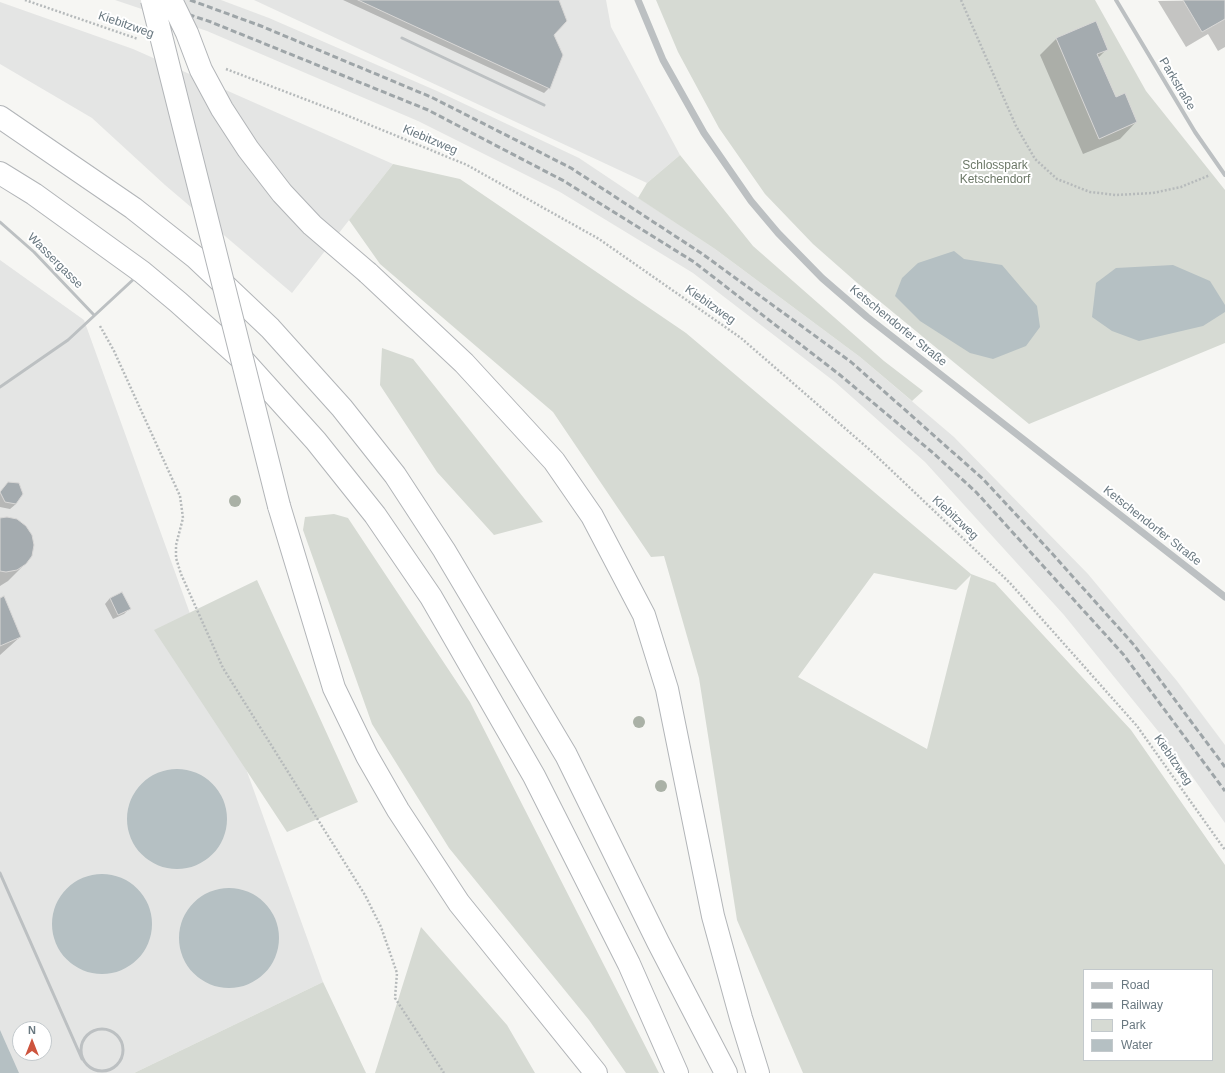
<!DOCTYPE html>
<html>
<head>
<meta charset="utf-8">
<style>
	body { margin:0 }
	#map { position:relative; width:1225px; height:1073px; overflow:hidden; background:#f6f6f3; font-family:Helvetica,sans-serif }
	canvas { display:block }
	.legend { position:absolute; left:1083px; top:969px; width:130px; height:92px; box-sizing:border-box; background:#fff; border:1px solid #c3c9cc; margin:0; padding:5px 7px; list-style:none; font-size:12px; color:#697880 }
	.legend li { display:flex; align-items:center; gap:8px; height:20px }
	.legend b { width:20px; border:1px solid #c3c9cc }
	.north { position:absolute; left:12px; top:1021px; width:40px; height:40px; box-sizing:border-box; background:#fff; border:1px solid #c3c9cc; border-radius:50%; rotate:0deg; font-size:11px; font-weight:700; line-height:16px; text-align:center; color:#697880 }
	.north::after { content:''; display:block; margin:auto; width:14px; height:18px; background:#cd543d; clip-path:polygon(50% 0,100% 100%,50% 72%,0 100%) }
</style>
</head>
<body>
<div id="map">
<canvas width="1225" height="1073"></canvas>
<ul class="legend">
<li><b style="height:5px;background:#bcc0c2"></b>Road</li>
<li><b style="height:5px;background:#9ea5a8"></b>Railway</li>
<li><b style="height:11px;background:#d6dad3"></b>Park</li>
<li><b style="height:11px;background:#b5c0c3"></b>Water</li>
</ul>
<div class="north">N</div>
</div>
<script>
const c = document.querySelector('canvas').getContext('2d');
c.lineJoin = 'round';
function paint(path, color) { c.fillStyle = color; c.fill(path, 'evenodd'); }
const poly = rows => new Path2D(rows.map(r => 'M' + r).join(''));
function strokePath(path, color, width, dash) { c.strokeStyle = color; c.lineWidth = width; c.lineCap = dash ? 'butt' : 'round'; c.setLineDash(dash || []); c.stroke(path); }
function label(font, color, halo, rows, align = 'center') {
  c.font = font + ' Helvetica,sans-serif'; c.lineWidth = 4; c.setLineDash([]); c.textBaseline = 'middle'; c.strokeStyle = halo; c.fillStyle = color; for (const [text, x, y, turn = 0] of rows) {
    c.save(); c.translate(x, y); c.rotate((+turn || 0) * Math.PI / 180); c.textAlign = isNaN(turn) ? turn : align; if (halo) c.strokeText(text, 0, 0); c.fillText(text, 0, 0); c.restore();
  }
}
paint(poly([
	[115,0,221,0,269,18,437,91,579,158,715,249,860,357,954,437,1088,574,1177,681,1225,745,1225,823,1175,752,1064,615,925,462,835,382,693,273,560,192,418,121,207,31],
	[254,0,606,0,611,27,680,155,647,183],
	[0,2,133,49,393,164,292,293,165,185,92,118,0,64],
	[0,260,84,320,323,982,134,1073,0,1073],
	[20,1029,44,1029,44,1053,20,1053]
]), '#e4e5e4');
paint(poly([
	[656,0,1095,0,1146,91,1225,190,1225,343,1029,424,855,281,813,244,765,194,719,128,678,52],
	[680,155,753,246,884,361,923,391,912,401,860,357,715,249,638,198,647,183],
	[393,164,460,179,686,333,971,574,995,583,1131,730,1225,865,1225,1073,803,1073,737,920,699,678,664,556,651,557,553,412,380,264,349,220],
	[874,573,956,590,971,575,927,749,798,677],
	[1084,970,1212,970,1212,1060,1084,1060],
	[382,348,413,359,543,522,494,535,437,472,380,385],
	[334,514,348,518,470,702,659,1073,626,1073,589,1020,449,848,372,724,303,530,305,517],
	[257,580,358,802,287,832,154,630],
	[421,927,507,1025,535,1073,375,1073],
	[323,982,366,1073,134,1073]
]), '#d6dad3');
paint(poly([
	[954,251,964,259,1002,265,1037,306,1040,327,1026,346,993,359,970,353,920,321,895,296,902,278,918,263],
	[1173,265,1210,281,1225,305,1225,312,1203,326,1139,341,1112,331,1092,317,1096,283,1116,268],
	'127 819a50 50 0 1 1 100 0a50 50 0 1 1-100 0Z',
	'52 924a50 50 0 1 1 100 0a50 50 0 1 1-100 0Z',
	'179 938a50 50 0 1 1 100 0a50 50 0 1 1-100 0Z',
	[0,1030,19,1073,0,1073]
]), '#b5c0c3');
paint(poly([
	[343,0,558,0,549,88,544,93],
	[1225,0,1225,47,1218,51,1208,34,1186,47,1158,1],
	[1095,22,1107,49,1098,58,1115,99,1136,122,1120,139,1083,154,1040,55,1056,39],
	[8,483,16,504,10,509,0,507,0,492],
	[0,519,25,564,8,581,0,586],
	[110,598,129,609,124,614,113,619,105,604],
	[0,599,20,637,0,655]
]), '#0003');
const building = poly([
	[358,0,559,0,567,21,554,35,563,55,550,89,358,0],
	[1183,0,1225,0,1225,19,1202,32,1183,0],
	[1096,21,1108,50,1097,54,1116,97,1125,93,1137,122,1099,139,1056,38,1096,21],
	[8,482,19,483,23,494,16,504,5,502,0,492,8,482],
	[7,517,17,519,26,526,32,535,34,545,32,556,26,564,17,570,6,572,0,571,0,518,7,517],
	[122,592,131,609,118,615,110,598,122,592],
	[4,596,21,637,0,646,0,598,4,596]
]);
paint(building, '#a4abaf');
strokePath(building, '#d8d7d6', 1);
const trunk = poly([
	[0,117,133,208,195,257,270,328,342,408,395,475,444,550,566,755,658,942,726,1073],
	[0,173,34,194,142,272,178,302,244,361,316,441,375,515,431,597,534,776,629,964,677,1073],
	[368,273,464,363,554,461,592,516,644,615,667,689,713,916,741,1018,758,1073],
	[279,506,334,688,367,756,398,810,459,903,596,1073]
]);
strokePath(trunk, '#b2b5b8', 24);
strokePath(poly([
	[25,0,138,39],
	[961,0,1016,126,1035,159,1057,179,1090,192,1116,195,1153,193,1181,187,1210,175],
	[226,69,341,113,467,165,599,239,741,338,870,450,1009,582,1137,726,1225,850],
	[100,326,114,351,180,496,183,518,176,545,176,558,181,574,223,668,365,895,381,927,397,973,395,998,444,1073]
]), '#b6babb', 2.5, [2, 2]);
strokePath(poly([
	[402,38,544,105],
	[0,222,34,252,94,315],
	[0,387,68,340,136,277],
	[0,873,82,1059],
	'81 1050a21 21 0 1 1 42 0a21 21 0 1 1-42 0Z'
]), '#bcc0c2', 3);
strokePath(poly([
	[1116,0,1195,132,1225,175]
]), '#bcc0c2', 4);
strokePath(poly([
	[638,0,663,60,704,133,751,201,778,233,822,278,867,317,1225,597]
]), '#bcc0c2', 7);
strokePath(trunk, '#fff', 22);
strokePath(poly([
	[146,0,211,22,428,110,564,181,694,262,840,375,932,452,976,492,1123,654,1225,791],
	[190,0,261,26,431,97,571,168,701,253,851,362,983,479,1048,549,1134,645,1225,767]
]), '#9ea5a8', 3, [6, 3]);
const trunkBridge = poly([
	[152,0,279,506],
	[171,0,187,33,201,70,222,109,248,149,282,193,312,225,368,273]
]);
strokePath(trunkBridge, '#b2b5b8', 24, []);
strokePath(trunkBridge, '#fff', 22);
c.fillStyle = '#aab1a6';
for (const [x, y] of [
	[235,501],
	[639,722],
	[661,786]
]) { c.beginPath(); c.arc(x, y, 6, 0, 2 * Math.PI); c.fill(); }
label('12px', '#697880', '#fff', [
	["Kiebitzweg",126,25,19],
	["Parkstraße",1177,84,59],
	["Kiebitzweg",430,140,23],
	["Wassergasse",55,261,45],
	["Kiebitzweg",710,305,35],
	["Ketschendorfer Straße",898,326,39],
	["Kiebitzweg",955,518,43],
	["Ketschendorfer Straße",1152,526,38],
	["Kiebitzweg",1173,760,55]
]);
label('12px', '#6c7867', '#fff', [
	["Schlosspark",995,166],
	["Ketschendorf",995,180]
]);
</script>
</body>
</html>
